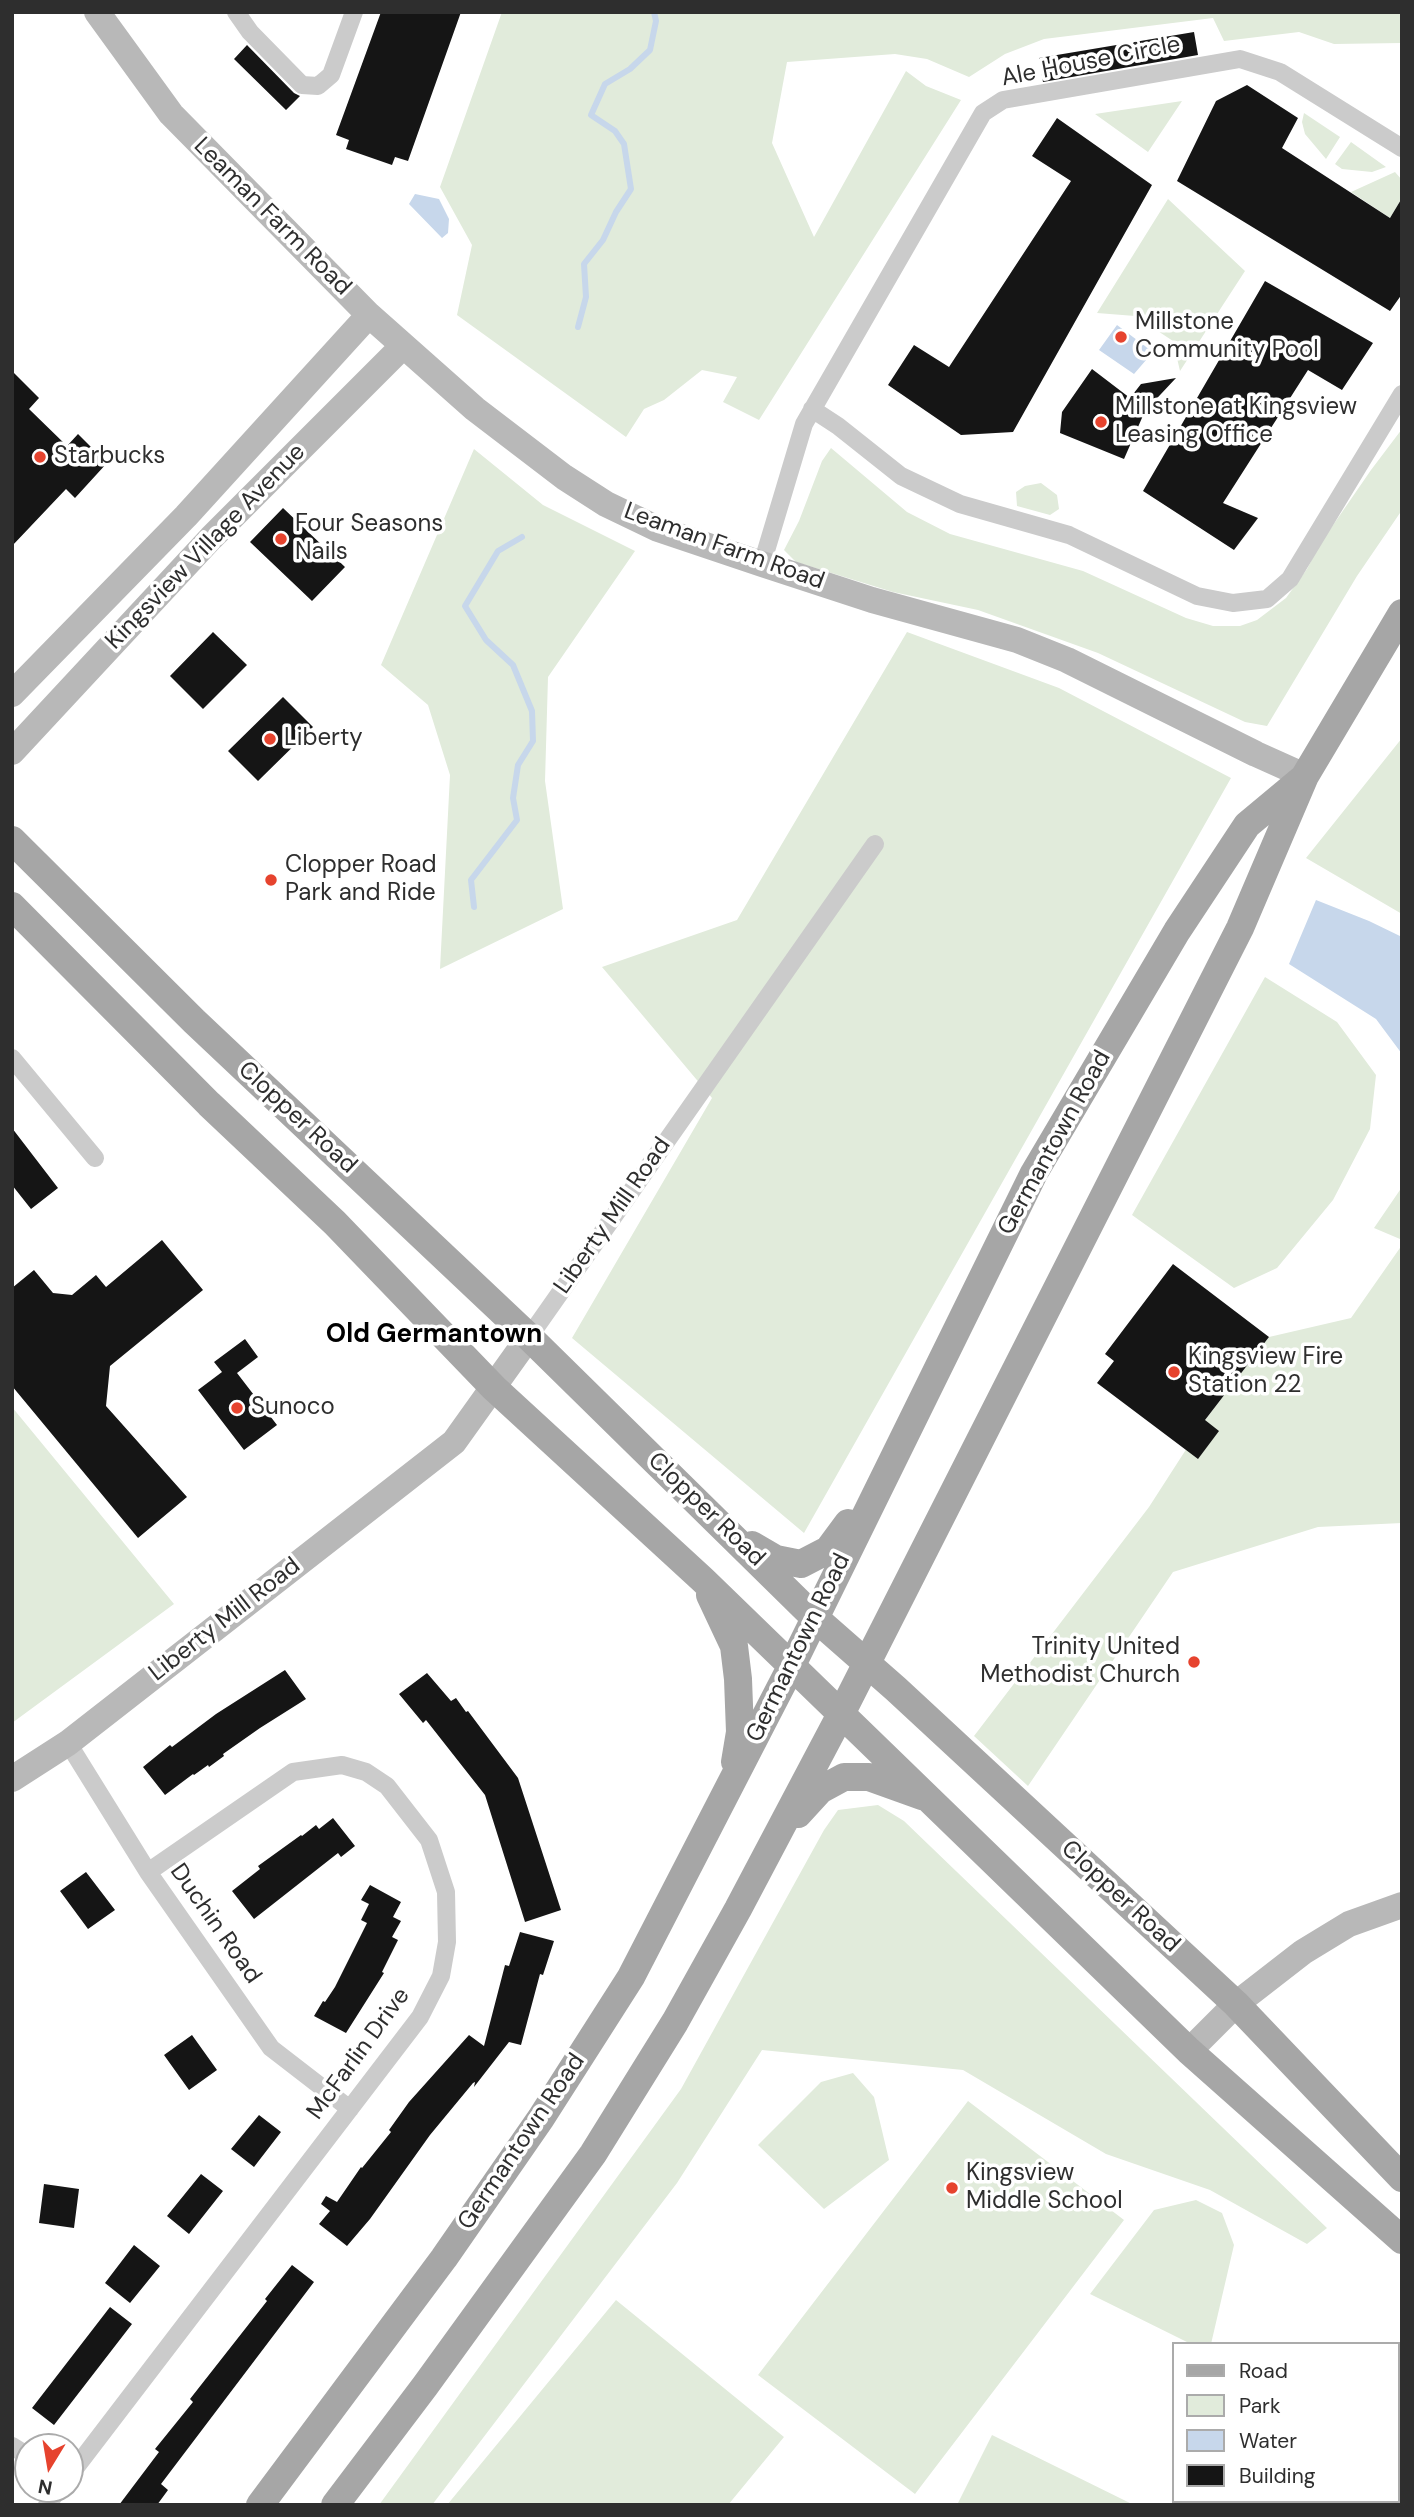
<!DOCTYPE html>
<html>
<head>
<meta charset="utf-8">
<style>
	body { margin:0 }
	#map { position:relative; width:1414px; height:2517px; overflow:hidden; background:#fff; font-family:"DM Sans",sans-serif }
	canvas { display:block }
	.frame { position:absolute; inset:0; border:14px solid #2e2e2e; pointer-events:none }
	.legend { position:absolute; left:1172px; top:2342px; width:228px; height:161px; box-sizing:border-box; background:#fff; border:2px solid #ababab; margin:0; padding:9px 12px; list-style:none; font-size:21px; color:#2e2e2e }
	.legend li { display:flex; align-items:center; gap:14px; height:35px }
	.legend b { width:35px; border:2px solid #ababab }
	.north { position:absolute; left:14px; top:2433px; width:70px; height:70px; box-sizing:border-box; background:#fff; border:2px solid #ababab; border-radius:50%; rotate:191deg; font-size:19px; font-weight:700; line-height:28px; text-align:center; color:#2e2e2e }
	.north::after { content:''; display:block; margin:auto; width:24px; height:32px; background:#e6432e; clip-path:polygon(50% 0,100% 100%,50% 72%,0 100%) }
</style>
</head>
<body>
<div id="map">
<canvas width="1414" height="2517"></canvas>
<div class="frame"></div>
<ul class="legend">
<li><b style="height:9px;background:#a6a6a6"></b>Road</li>
<li><b style="height:19px;background:#e1ebdb"></b>Park</li>
<li><b style="height:19px;background:#c7d7eb"></b>Water</li>
<li><b style="height:19px;background:#151515"></b>Building</li>
</ul>
<div class="north">N</div>
</div>
<script>
const c = document.querySelector('canvas').getContext('2d');
c.lineJoin = 'round';
function paint(path, color) { c.fillStyle = color; c.fill(path, 'evenodd'); }
const poly = rows => new Path2D(rows.map(r => 'M' + r).join(''));
function strokePath(path, color, width, dash) { c.strokeStyle = color; c.lineWidth = width; c.lineCap = dash ? 'butt' : 'round'; c.setLineDash(dash || []); c.stroke(path); }
function label(font, color, halo, rows, align = 'center') {
  c.font = font + ' "DM Sans",sans-serif'; c.lineWidth = 7; c.setLineDash([]); c.textBaseline = 'middle'; c.strokeStyle = halo; c.fillStyle = color; for (const [text, x, y, turn = 0] of rows) {
    c.save(); c.translate(x, y); c.rotate((+turn || 0) * Math.PI / 180); c.textAlign = isNaN(turn) ? turn : align; if (halo) c.strokeText(text, 0, 0); c.fillText(text, 0, 0); c.restore();
  }
}
paint(poly([
	[502,12,1402,12,1402,43,1334,44,1299,32,1224,41,1213,18,1044,39,1005,54,969,77,927,59,895,54,787,62,772,143,814,237,906,71,926,86,961,100,759,420,723,402,737,377,702,370,664,400,644,409,626,437,457,315,472,245,440,187],
	[1182,101,1148,152,1095,114],
	[1304,113,1340,137,1326,159,1305,134,1302,122],
	[1351,142,1386,167,1372,172,1342,169,1335,164],
	[1395,172,1402,180,1402,198,1390,218,1351,192],
	[1168,199,1245,271,1180,371,1173,341,1135,316,1097,313],
	[1402,429,1402,510,1357,576,1267,726,1245,722,1098,653,978,610,893,592,796,562,784,550,799,521,822,461,831,448,907,512,950,534,1083,571,1186,618,1213,626,1240,626,1257,620,1286,598,1307,569,1320,544,1371,470],
	[474,449,543,505,635,551,548,677,545,781,563,909,440,969,450,775,428,705,381,665],
	[1041,483,1057,495,1059,509,1050,515,1017,506,1016,492,1025,486],
	[907,632,1059,688,1231,778,804,1533,572,1338,712,1098,602,967,737,920],
	[1402,738,1402,914,1306,858],
	[1265,977,1337,1022,1376,1075,1370,1129,1333,1200,1277,1268,1234,1288,1132,1215],
	[1402,1187,1402,1237,1400,1239,1374,1228],
	[1402,1245,1402,1523,1318,1527,1173,1572,1028,1786,974,1736,1149,1507,1205,1420,1269,1337,1351,1318],
	[12,1407,174,1604,12,1723],
	[878,1805,904,1821,1327,2228,1307,2244,1210,2190,1106,2154,963,2070,762,2050,677,2183,432,2505,379,2505,681,2089,824,1830,838,1810],
	[853,2073,874,2097,889,2160,824,2209,758,2145,821,2082],
	[968,2101,1124,2220,915,2494,758,2375],
	[1196,2200,1222,2213,1234,2245,1211,2344,1191,2344,1090,2294,1154,2210],
	[616,2300,784,2437,728,2505,447,2505],
	[1398,2387,1402,2389,1402,2505,1293,2505,1295,2501,1398,2501],
	[992,2435,1134,2505,957,2505]
]), '#e1ebdb');
paint(poly([
	[415,194,439,199,449,219,448,233,442,238,409,204],
	[1117,325,1153,352,1134,374,1099,350],
	[1316,900,1369,921,1402,937,1402,1054,1376,1019,1289,964]
]), '#c7d7eb');
strokePath(poly([
	[578,327,586,297,584,264,603,240,616,212,631,189,624,144,615,131,591,115,605,84,630,69,650,50,656,21,654,12],
	[474,907,471,880,517,820,513,798,518,765,533,741,532,711,513,665,486,640,465,606,498,551,522,537]
]), '#c7d7eb', 6);
paint(poly([
	[381,12,461,12,408,161,395,157,392,165,346,149,349,140,336,135],
	[1194,32,1198,55,1043,82,1039,58],
	[247,45,294,93,300,96,286,110,234,59],
	[1247,85,1298,118,1282,148,1390,218,1402,198,1402,294,1390,311,1177,181,1216,101],
	[1057,118,1152,185,1013,432,961,435,888,385,914,345,949,367,1071,181,1032,156],
	[1265,281,1373,343,1342,390,1308,370,1223,503,1258,518,1234,550,1143,491],
	[1092,369,1130,398,1141,384,1176,378,1145,411,1124,459,1060,433,1062,412],
	[12,371,39,398,29,409,67,446,78,434,107,463,75,498,66,489,12,546],
	[283,508,345,567,312,601,250,542],
	[213,632,247,665,203,709,170,676],
	[283,697,313,727,258,781,228,751],
	[12,1128,58,1188,31,1209,12,1185],
	[162,1240,203,1290,110,1366,106,1406,187,1497,138,1538,12,1386,12,1288,34,1270,53,1293,72,1295,96,1275,106,1287],
	[1173,1264,1269,1337,1205,1420,1219,1431,1198,1459,1097,1383,1114,1361,1105,1354],
	[245,1339,258,1357,237,1373,277,1425,244,1450,198,1390,222,1372,214,1362],
	[285,1670,306,1699,260,1728,223,1754,224,1756,209,1767,208,1765,194,1775,193,1774,165,1795,143,1767,170,1745,172,1747,216,1714],
	[427,1673,451,1701,456,1698,466,1712,468,1711,518,1778,561,1910,525,1922,485,1795,426,1720,423,1723,399,1694],
	[333,1818,355,1846,341,1857,338,1853,254,1919,232,1891,260,1869,258,1866,301,1835,302,1836,316,1825,319,1829],
	[86,1872,115,1910,88,1929,60,1891],
	[370,1885,401,1902,393,1917,401,1921,392,1937,398,1940,382,1972,384,1973,346,2033,314,2016,323,2001,325,2002,335,1987,367,1923,361,1920,369,1904,361,1900],
	[520,1932,554,1941,543,1975,540,1974,521,2045,509,2042,474,2087,475,2082,473,2083,430,2135,370,2219,347,2246,319,2224,330,2211,321,2204,326,2196,337,2202,361,2167,362,2168,391,2132,389,2130,409,2102,469,2035,484,2046,505,1965,509,1966],
	[192,2035,217,2070,189,2090,164,2055],
	[259,2115,281,2132,254,2167,231,2149],
	[201,2174,223,2191,189,2234,167,2216],
	[44,2184,79,2189,74,2228,39,2223],
	[134,2245,160,2266,130,2303,105,2283],
	[292,2265,314,2282,161,2484,168,2490,157,2505,119,2505,159,2452,155,2449,193,2402,190,2399,267,2301,265,2299],
	[110,2307,132,2324,54,2425,32,2408]
]), '#151515');
strokePath(poly([
	[236,12,250,32,302,85,318,86,331,75,354,12],
	[812,409,838,426,901,476,960,504,1069,535,1197,596,1233,603,1267,599,1290,579,1402,394],
	[762,564,804,424,983,113,1003,100,1240,59,1280,72,1402,148],
	[12,1058,95,1158],
	[529,1337,875,844],
	[68,1743,148,1872,271,2048,350,2109],
	[12,2446,28,2456],
	[70,2475,420,2017,441,1976,447,1942,446,1892,429,1840,387,1786,366,1772,342,1765,293,1772,148,1872],
	[47,2505,59,2489]
]), '#cbcbcb', 18);
strokePath(poly([
	[97,12,171,114,369,315,475,409,564,477,606,504,658,529,762,564,872,600,1017,640,1067,660,1256,754,1305,776],
	[12,694,186,516,369,315],
	[12,752,211,538,403,346],
	[12,1779,68,1743,454,1442,529,1337],
	[1189,2051,1236,2004,1303,1952,1349,1924,1402,1905]
]), '#b8b8b8', 26);
strokePath(poly([
	[12,840,194,1021,529,1337,814,1617,896,1689,1236,2004,1402,2178],
	[12,906,209,1104,335,1223,494,1388,703,1580,1189,2051,1402,2240],
	[752,1545,776,1559,801,1564,828,1550,848,1523],
	[710,1595,734,1646,738,1679,740,1732,735,1762],
	[798,1814,820,1790,844,1777,869,1777,922,1796],
	[260,2505,444,2258,541,2118,631,1977,791,1667,1034,1173,1177,931,1247,825,1301,780],
	[335,2505,425,2386,593,2154,675,2022,738,1909,841,1714,1240,928,1305,776,1402,613]
]), '#a6a6a6', 28);
for (const [x, y, r, color] of [
	[1121,337,7,"#e6432e"],
	[1101,422,7,"#e6432e"],
	[40,457,7,"#e6432e"],
	[281,539,7,"#e6432e"],
	[270,739,7,"#e6432e"],
	[271,880,7,"#e6432e"],
	[1174,1372,7,"#e6432e"],
	[237,1408,7,"#e6432e"],
	[1194,1662,7,"#e6432e"],
	[952,2188,7,"#e6432e"]
]) { const dot = new Path2D(); dot.arc(x, y, r, 0, 2 * Math.PI); c.fillStyle = color; c.fill(dot); strokePath(dot, '#fff', 2.5); }
label('24px', '#2e2e2e', '#fff', [
	["Ale House Circle",1091,62,-11],
	["Leaman Farm Road",272,217,45],
	["Kingsview Village Avenue",206,547,-46],
	["Leaman Farm Road",724,547,20],
	["Clopper Road",297,1118,43],
	["Germantown Road",1055,1143,-61],
	["Liberty Mill Road",613,1216,-55],
	["Clopper Road",706,1510,44],
	["Liberty Mill Road",225,1620,-38],
	["Germantown Road",799,1648,-64],
	["Clopper Road",1120,1897,43],
	["Duchin Road",215,1924,55],
	["McFarlin Drive",359,2054,-54],
	["Germantown Road",522,2142,-56]
]);
label('24px', '#2e2e2e', '#fff', [
	["Millstone",1135,323],
	["Community Pool",1135,351],
	["Millstone at Kingsview",1115,408],
	["Leasing Office",1115,436],
	["Starbucks",54,457],
	["Four Seasons",295,525],
	["Nails",295,553],
	["Liberty",284,739],
	["Clopper Road",285,866],
	["Park and Ride",285,894],
	["Kingsview Fire",1188,1358],
	["Station 22",1188,1386],
	["Sunoco",251,1408],
	["Trinity United",1180,1648,"right"],
	["Methodist Church",1180,1676,"right"],
	["Kingsview",966,2174],
	["Middle School",966,2202]
], 'left');
label('bold 26px', '#000', '#fff', [
	["Old Germantown",434,1335]
]);
</script>
</body>
</html>
